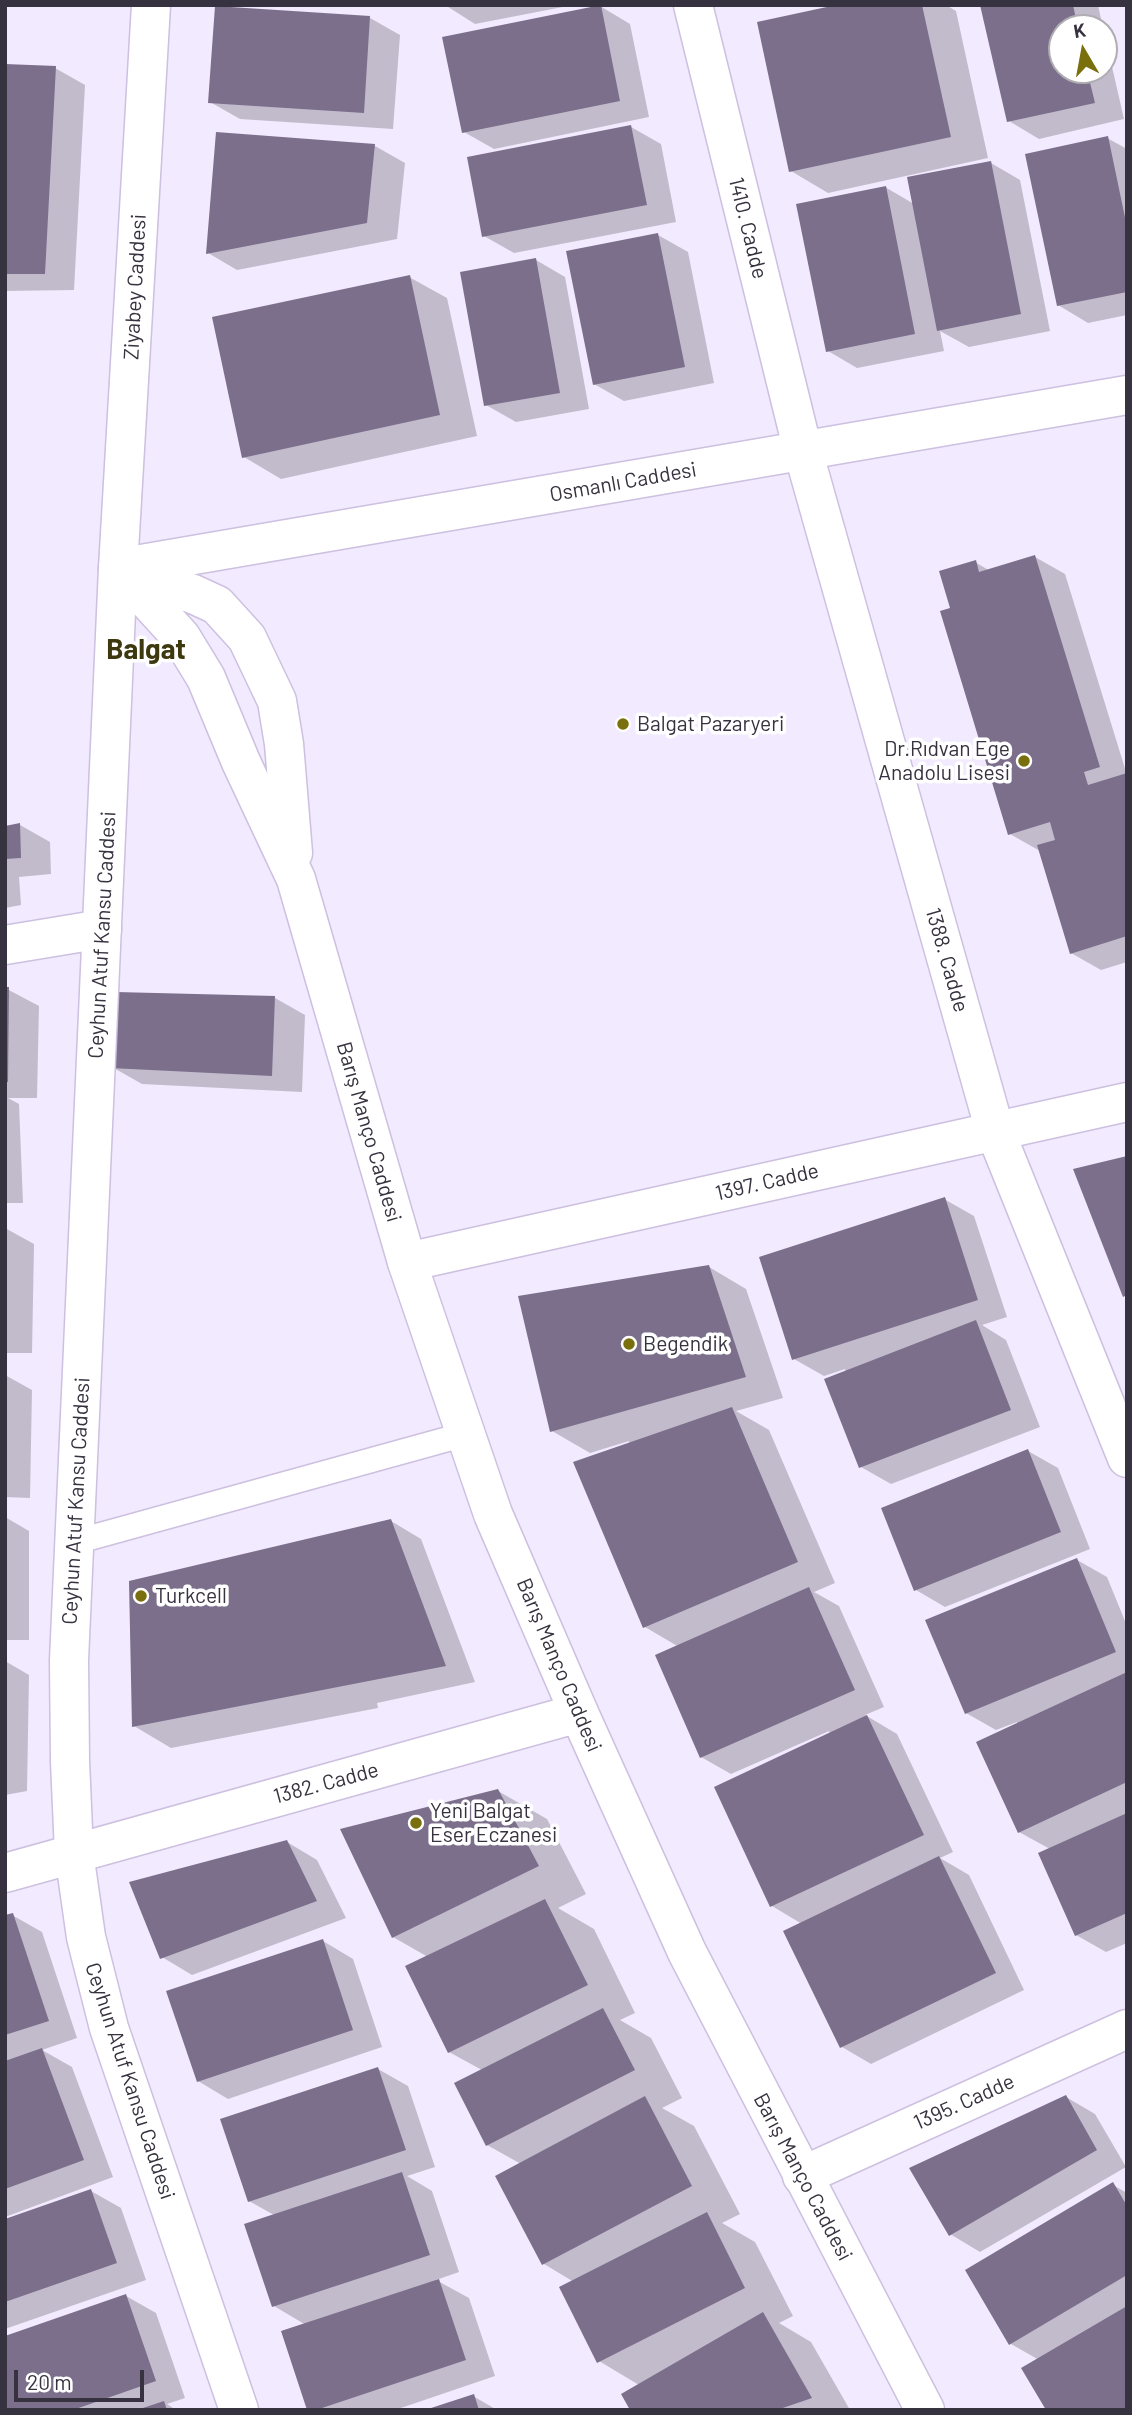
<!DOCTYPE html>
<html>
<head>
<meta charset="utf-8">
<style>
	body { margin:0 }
	#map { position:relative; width:1132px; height:2415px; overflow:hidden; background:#f2eafe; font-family:Barlow,sans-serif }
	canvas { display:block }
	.frame { position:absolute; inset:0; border:7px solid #37323f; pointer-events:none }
	.north { position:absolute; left:1048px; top:14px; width:70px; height:70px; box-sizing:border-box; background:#fff; border:2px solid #afadb2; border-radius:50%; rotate:350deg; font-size:19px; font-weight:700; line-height:28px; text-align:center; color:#37323f }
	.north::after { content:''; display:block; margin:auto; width:24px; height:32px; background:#796f0d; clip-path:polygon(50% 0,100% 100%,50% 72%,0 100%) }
	.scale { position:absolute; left:14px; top:2370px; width:130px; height:32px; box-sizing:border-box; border:4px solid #37323f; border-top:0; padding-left:9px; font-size:21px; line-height:24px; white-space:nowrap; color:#37323f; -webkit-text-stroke:5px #fff; paint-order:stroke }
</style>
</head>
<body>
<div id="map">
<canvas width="1132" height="2415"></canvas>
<div class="frame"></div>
<div class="north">K</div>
<div class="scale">20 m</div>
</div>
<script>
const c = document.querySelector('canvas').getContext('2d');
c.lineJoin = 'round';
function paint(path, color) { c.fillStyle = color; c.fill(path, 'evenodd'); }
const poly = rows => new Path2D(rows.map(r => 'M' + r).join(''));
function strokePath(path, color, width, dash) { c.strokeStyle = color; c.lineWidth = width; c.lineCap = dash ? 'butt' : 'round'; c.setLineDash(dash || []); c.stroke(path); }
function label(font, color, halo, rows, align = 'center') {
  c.font = font + ' Barlow,sans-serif'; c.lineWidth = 7; c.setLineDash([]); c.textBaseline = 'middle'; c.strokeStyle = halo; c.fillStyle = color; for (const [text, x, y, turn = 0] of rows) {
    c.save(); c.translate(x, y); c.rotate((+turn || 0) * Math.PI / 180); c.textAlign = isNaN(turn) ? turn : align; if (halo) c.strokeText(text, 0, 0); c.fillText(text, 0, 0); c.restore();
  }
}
paint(poly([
	[445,5,573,5,475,24],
	[844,5,946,5,956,11,988,158,828,193,791,171],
	[982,5,1098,5,1103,28,1062,28,1062,70,1104,70,1104,32,1124,119,1039,139,1009,121],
	[600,6,630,24,649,117,494,149,464,132],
	[370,18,400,35,393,129,240,119,210,102],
	[5,66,55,68,85,85,74,290,5,291],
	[631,127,661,144,676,222,514,253,484,236],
	[1107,138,1127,149,1127,315,1088,323,1058,305],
	[375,146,405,163,397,239,237,270,208,253],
	[991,163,1020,180,1050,331,969,347,940,331,944,351,857,368,828,351,885,187,914,204],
	[658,235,688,252,714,383,624,401,594,384],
	[536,260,565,277,589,409,516,422,486,405],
	[409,277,447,298,477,436,281,479,244,457],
	[1035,557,1065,574,1127,775,1127,962,1101,970,1071,953,1040,851,1010,834,952,609,975,562,990,571],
	[20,825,50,842,51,874,19,877,21,905,5,908,5,828],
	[5,988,39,1006,37,1098,8,1098,19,1104,23,1203,5,1203],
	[275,998,305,1015,302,1092,142,1084,112,1067],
	[944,1199,974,1216,1007,1317,982,1325,1006,1340,1040,1427,891,1484,861,1467,845,1369,824,1376,794,1359],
	[5,1228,34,1244,32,1353,5,1353],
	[709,1267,746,1289,783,1398,736,1411,769,1430,835,1583,814,1592,839,1606,884,1707,865,1715,897,1734,953,1852,940,1858,969,1875,1024,1990,871,2064,842,2047,802,1924,772,1906,830,1734,829,1731,731,1774,701,1757,679,1647,645,1627,629,1441,590,1453,552,1431],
	[5,1375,32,1390,30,1498,5,1497],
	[1028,1451,1058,1468,1090,1549,945,1607,916,1590],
	[5,1517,29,1531,29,1640,5,1640],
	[391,1521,421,1539,475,1682,377,1703,378,1708,171,1748,134,1726],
	[1077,1560,1107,1577,1127,1626,1127,1943,1106,1952,1076,1935,1050,1849,1019,1832,1017,1722,996,1730,966,1713],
	[5,1661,29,1675,27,1791,5,1795],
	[498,1791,547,1819,586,1894,558,1908,594,1929,635,2013,620,2020,651,2038,682,2098,662,2108,694,2126,740,2214,722,2223,755,2242,793,2316,779,2323,811,2342,850,2410,632,2410,639,2385,599,2361,574,2282,544,2264,497,2177,521,2164,487,2145,482,2070,449,2052,428,1957,393,1937],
	[287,1842,317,1860,346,1918,192,1975,162,1957],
	[12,1915,42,1932,77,2038,42,2050,72,2067,113,2177,5,2217,5,1917],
	[323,1941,353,1959,382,2047,228,2099,198,2081],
	[378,2069,408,2086,435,2167,407,2176,432,2191,459,2272,436,2280,469,2298,495,2376,395,2410,309,2410,306,2325,274,2306,274,2215,249,2201],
	[1066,2097,1095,2114,1126,2167,980,2252,950,2234],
	[1113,2185,1127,2193,1127,2410,1011,2344],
	[91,2191,121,2208,146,2280,5,2329,5,2221],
	[126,2296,156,2313,185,2398,167,2404,176,2410,5,2410],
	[473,2396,497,2410,432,2410]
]), '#0003');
paint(poly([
	[601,5,620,101,462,133,442,37],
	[836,5,922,5,951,137,789,172,757,22],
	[980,5,1073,5,1078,28,1062,28,1062,70,1087,70,1095,103,1007,122],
	[215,6,370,16,364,113,208,103],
	[5,64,56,66,45,274,5,274],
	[631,125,647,205,482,237,467,157],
	[216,132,375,144,367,223,206,254],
	[1108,136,1127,227,1127,292,1057,306,1025,154],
	[991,161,1021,314,937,331,907,177],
	[886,186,915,334,826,352,796,204],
	[658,233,685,367,593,385,566,251],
	[536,258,560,393,484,406,460,272],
	[410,275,440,415,242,458,212,317],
	[1035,555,1100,767,1084,772,1088,785,1127,773,1127,936,1070,954,1037,845,1055,840,1050,822,1008,835,940,611,950,608,939,571,976,560,979,572],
	[20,823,21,858,5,859,5,826],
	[5,987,9,987,8,1082,5,1082],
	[116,992,275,996,272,1076,110,1068],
	[1127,1156,1127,1295,1123,1297,1073,1169],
	[945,1197,978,1300,792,1360,759,1257],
	[709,1265,746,1377,550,1432,518,1296],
	[976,1320,1011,1410,859,1468,824,1379],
	[732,1407,798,1562,643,1628,573,1462],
	[1028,1449,1061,1532,914,1591,881,1508],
	[391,1519,446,1666,132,1727,129,1581],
	[1077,1558,1116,1652,965,1714,925,1620],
	[809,1587,855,1690,700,1758,655,1655],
	[1127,1672,1127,1782,1018,1833,976,1742],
	[867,1715,924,1835,770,1907,714,1787],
	[498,1789,539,1866,392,1938,340,1829],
	[1127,1813,1127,1913,1075,1936,1038,1853],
	[287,1840,317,1901,160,1959,129,1882],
	[939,1856,996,1973,840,2048,783,1931],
	[545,1899,588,1985,448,2053,405,1966],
	[13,1913,49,2021,5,2035,5,1915],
	[323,1939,353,2030,197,2082,166,1991],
	[603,2008,635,2070,486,2146,454,2083],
	[42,2048,84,2160,5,2189,5,2061],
	[378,2067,406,2150,248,2202,220,2119],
	[1066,2095,1097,2150,949,2236,909,2168],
	[645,2096,692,2186,542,2265,495,2176],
	[402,2172,430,2255,272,2307,244,2224],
	[1113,2182,1127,2206,1127,2275,1009,2345,965,2270],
	[91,2189,117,2263,5,2302,5,2219],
	[707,2212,745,2288,597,2363,559,2287],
	[439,2279,466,2360,316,2410,307,2410,281,2331],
	[126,2294,156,2381,73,2410,5,2410,5,2336],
	[1127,2306,1127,2410,1046,2410,1021,2368],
	[763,2312,812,2398,777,2410,630,2410,621,2394],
	[474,2394,479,2410,428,2410,428,2409],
	[164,2401,167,2410,140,2410,140,2409]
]), '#7b6f8c');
const service = poly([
	[75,1542,466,1434]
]);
const minor = poly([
	[693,5,803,451,995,1131,1127,1458],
	[5,945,102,929],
	[407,1262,1127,1102],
	[5,1873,579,1713],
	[802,2176,1127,2029]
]);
const tertiary = poly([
	[118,568,181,637,206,678,241,762,296,879,407,1262,493,1514,579,1713,687,1952,925,2410],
	[118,568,1127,395],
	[124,570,193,594,217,605,247,638,277,701,284,744,293,853]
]);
const secondary = poly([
	[151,5,118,568,69,1660,70,1761,74,1853,86,1937,109,2028,239,2410]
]);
strokePath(service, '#cdc0e0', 27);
strokePath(minor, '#cdc0e0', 41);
strokePath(tertiary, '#cdc0e0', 41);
strokePath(secondary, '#cdc0e0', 41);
strokePath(service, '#fff', 24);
strokePath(minor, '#fff', 38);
strokePath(tertiary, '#fff', 38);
strokePath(secondary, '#fff', 38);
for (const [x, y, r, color] of [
	[623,724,7,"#796f0d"],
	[1024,761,7,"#796f0d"],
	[629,1344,7,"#796f0d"],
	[141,1596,7,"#796f0d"],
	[416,1823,7,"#796f0d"]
]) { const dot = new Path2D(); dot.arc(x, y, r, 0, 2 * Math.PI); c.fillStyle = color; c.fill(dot); strokePath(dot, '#fff', 2.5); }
label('21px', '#37323f', '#fff', [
	["1410. Cadde",748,228,76],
	["Ziyabey Caddesi",135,287,-87],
	["Osmanlı Caddesi",623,482,-10],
	["Ceyhun Atuf Kansu Caddesi",102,935,-87],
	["1388. Cadde",947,960,74],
	["Barış Manço Caddesi",369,1132,74],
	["1397. Cadde",767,1182,-13],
	["Ceyhun Atuf Kansu Caddesi",76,1501,-87],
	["Barış Manço Caddesi",559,1665,67],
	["1382. Cadde",326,1783,-15],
	["Ceyhun Atuf Kansu Caddesi",130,2081,72],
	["1395. Cadde",964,2102,-24],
	["Barış Manço Caddesi",803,2177,62]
]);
label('21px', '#37323f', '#fff', [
	["Balgat Pazaryeri",637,724],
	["Dr.Rıdvan Ege",1010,749,"right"],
	["Anadolu Lisesi",1010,773,"right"],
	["Begendik",643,1344],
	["Turkcell",155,1596],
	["Yeni Balgat",430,1811],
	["Eser Eczanesi",430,1835]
], 'left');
label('bold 28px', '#3d380e', '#fff', [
	["Balgat",146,650]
]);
</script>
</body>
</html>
